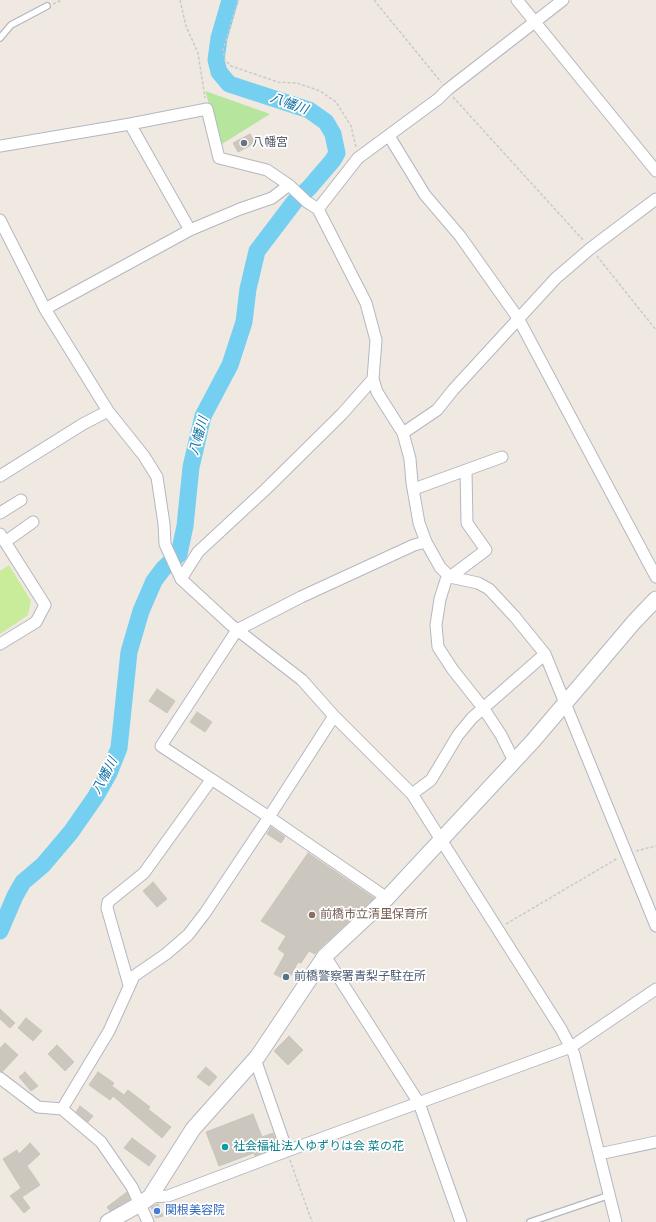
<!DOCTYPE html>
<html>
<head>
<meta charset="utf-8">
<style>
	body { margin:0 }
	canvas { display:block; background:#efe9e1 }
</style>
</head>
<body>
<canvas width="656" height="1222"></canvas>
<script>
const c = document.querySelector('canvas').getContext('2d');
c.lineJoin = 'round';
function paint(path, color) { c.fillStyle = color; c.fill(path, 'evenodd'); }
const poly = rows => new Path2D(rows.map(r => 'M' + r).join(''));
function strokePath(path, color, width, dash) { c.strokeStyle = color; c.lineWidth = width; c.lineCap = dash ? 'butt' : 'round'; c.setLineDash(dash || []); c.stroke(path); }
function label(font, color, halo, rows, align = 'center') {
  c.font = font + ' "Open Sans","Noto Sans JP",sans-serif'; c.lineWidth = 3.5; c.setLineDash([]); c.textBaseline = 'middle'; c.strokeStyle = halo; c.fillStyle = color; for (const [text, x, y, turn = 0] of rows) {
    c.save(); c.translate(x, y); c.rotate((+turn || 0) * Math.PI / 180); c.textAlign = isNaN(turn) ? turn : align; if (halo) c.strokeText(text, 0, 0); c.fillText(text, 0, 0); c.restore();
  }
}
paint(poly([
	[205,91,270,114,222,144]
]), '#b6e59e');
paint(poly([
	[9,565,31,601,28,615,0,634,0,571]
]), '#c9ec9a');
strokePath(poly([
	[0,931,15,896,23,882,43,865,71,832,96,796,109,773,119,748,129,652,141,611,154,581,163,569,179,554,185,526,191,467,203,416,230,365,244,322,248,289,257,251,295,201,309,188,333,160,337,153,333,134,326,122,309,110,229,84,219,72,216,60,219,38,230,0]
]), '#75cff0', 17);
const building = poly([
	[250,134,255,143,238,152,233,143,250,134],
	[157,689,175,701,167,713,149,701,157,689],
	[197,712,212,722,205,732,190,722,197,712],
	[271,827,285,837,281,843,267,834,271,827],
	[308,853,374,898,319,949,315,954,309,951,301,963,298,962,288,981,274,974,285,954,278,949,286,936,261,921,308,853],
	[153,882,167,899,157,907,143,891,153,882],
	[0,1009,15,1023,10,1028,0,1019,0,1009],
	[26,1018,42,1031,33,1041,18,1028,26,1018],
	[289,1036,303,1050,288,1065,274,1051,289,1036],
	[5,1043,18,1055,2,1072,0,1071,0,1048,5,1043],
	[57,1045,74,1062,65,1071,48,1054,57,1045],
	[206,1067,217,1077,209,1086,197,1077,206,1067],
	[25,1072,38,1086,31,1091,19,1077,25,1072],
	[98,1072,114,1083,112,1086,124,1095,128,1090,150,1107,148,1109,171,1127,162,1138,113,1096,110,1100,89,1085,98,1072],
	[80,1106,93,1116,88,1122,76,1112,80,1106],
	[253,1114,262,1137,273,1133,278,1147,255,1156,254,1153,219,1166,206,1132,253,1114],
	[132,1138,156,1156,149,1166,124,1148,132,1138],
	[30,1143,40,1154,27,1166,40,1185,22,1197,30,1208,24,1213,10,1196,21,1188,3,1159,17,1150,19,1154,30,1143],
	[127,1192,130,1199,110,1211,107,1207,127,1192],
	[158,1204,163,1216,156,1218,151,1207,158,1204]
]);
paint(building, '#cbc7bf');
strokePath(building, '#cbc5ba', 1);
const lane = poly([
	[0,38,11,25,47,6],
	[530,1222,610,1195]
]);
const street = poly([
	[517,0,656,171],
	[130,124,190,230],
	[389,136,425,195,460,236,518,318,656,577],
	[0,146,130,124,207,109,219,158,267,170,289,185],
	[318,209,358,158,438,99,447,90,563,0],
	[0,220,45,309,108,411,144,456,157,477,164,524,165,544,181,579,231,625,302,680,334,716,412,794,561,1029,574,1054,616,1222],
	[45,309,190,230,240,209,272,198,289,185,307,202,318,209,366,303,376,340,373,379,377,392,403,433,410,459,412,483,419,523,426,542,440,567,450,577,478,583,489,589,515,617,545,654,656,926],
	[403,433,437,410,453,390,556,278,591,248,656,199],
	[466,470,467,523,486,550,446,580,440,599,436,625,438,647,453,670,484,709,501,735,514,761],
	[0,476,83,424,108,411],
	[414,489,502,457],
	[0,513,21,500],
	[0,534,45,605,36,622,0,644],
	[5,542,33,522],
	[181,579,198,552,266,489,342,414,373,379],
	[412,794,431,780,458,735,472,718,545,654],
	[387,898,269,817,161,746,237,630,301,597,414,545,426,542],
	[325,956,419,1103,461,1222],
	[129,985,107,908,108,902,144,873,211,780],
	[255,1059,287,1151],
	[0,1078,38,1107,62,1109,101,1142,132,1187,148,1222],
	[62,1109,109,1031,134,976,166,954,188,935,205,913,269,817,334,716],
	[599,1154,656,1142],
	[150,1197,168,1196,287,1151,571,1047,656,989]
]);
const secondary = poly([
	[108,1222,140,1204,150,1197,193,1129,258,1056,325,956,387,898,441,840,533,741,634,622,656,599]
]);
strokePath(lane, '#b4b7c1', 8);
strokePath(street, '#b4b7c1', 13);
strokePath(secondary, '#b4b7c1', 17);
strokePath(poly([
	[180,0,186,26,198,53,205,98],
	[238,0,223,50,225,60,231,66,278,82,297,83,320,91,336,102,351,126,356,147],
	[374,0,441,82],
	[53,4,62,0],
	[453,97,584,241],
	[597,256,656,330],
	[636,851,656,846],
	[506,924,618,858],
	[290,1160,312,1222]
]), '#c9c9c9', 1.5, [3, 2]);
strokePath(lane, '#fff', 5.5);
strokePath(street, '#fff', 11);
strokePath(secondary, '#fff', 15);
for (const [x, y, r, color] of [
	[244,143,4,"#6b7280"],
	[312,915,4,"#8d6e63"],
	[286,977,4,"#5c6f8a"],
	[225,1147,4,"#0f9aa8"],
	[157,1211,4,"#3f7fe0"]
]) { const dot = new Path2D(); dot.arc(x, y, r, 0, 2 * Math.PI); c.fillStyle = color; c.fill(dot); strokePath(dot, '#fff', 1.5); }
label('12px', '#5b616d', '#fff', [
	["八幡宮",252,143]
], 'left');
label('12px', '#785e54', '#fff', [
	["前橋市立清里保育所",320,915]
], 'left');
label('12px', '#4e5e75', '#fff', [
	["前橋警察署青梨子駐在所",294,977]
], 'left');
label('12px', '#0d838f', '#fff', [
	["社会福祉法人ゆずりは会 菜の花",233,1147]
], 'left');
label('12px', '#366cbe', '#fff', [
	["関根美容院",165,1211]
], 'left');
label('italic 13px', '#0d6fa3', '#fff', [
	["八幡川",289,104,20],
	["八幡川",199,436,-74],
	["八幡川",105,776,-62]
]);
</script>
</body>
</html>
